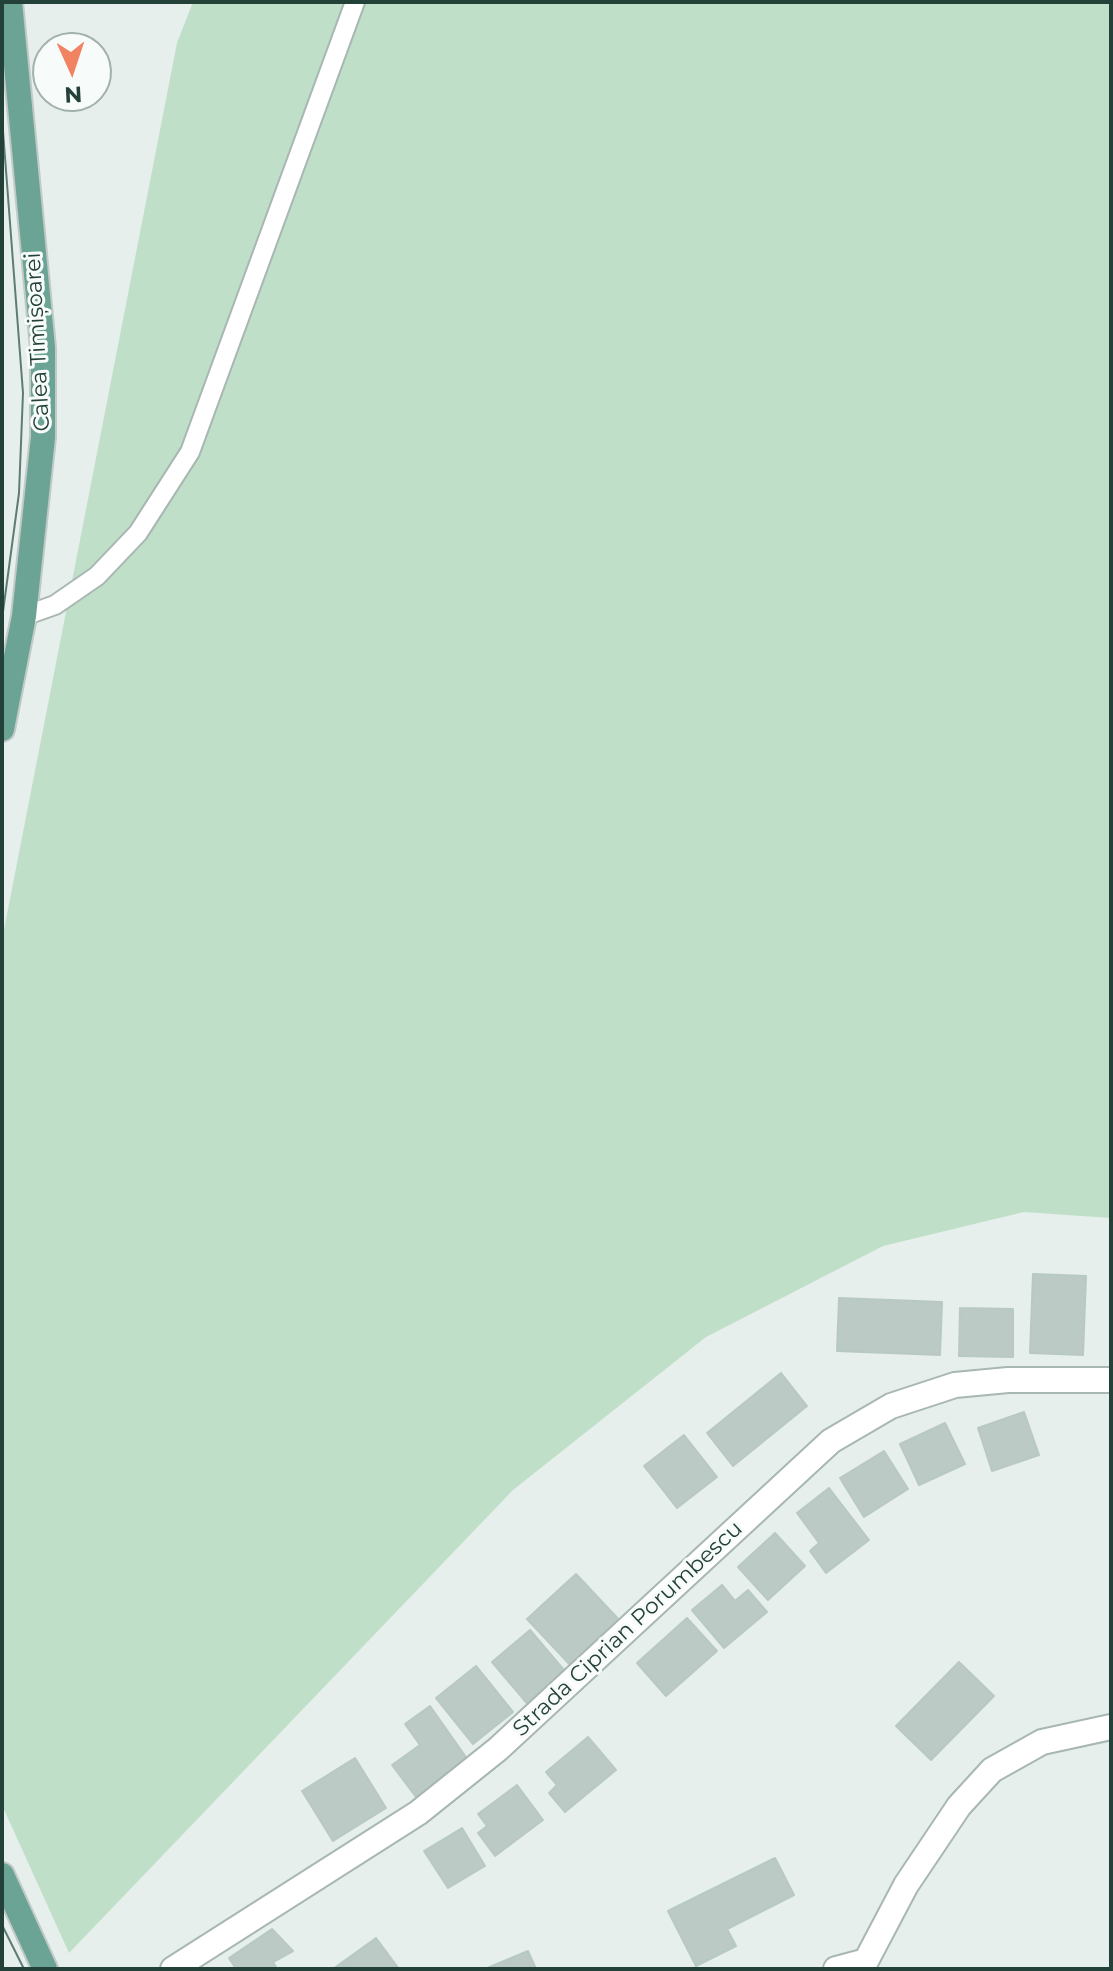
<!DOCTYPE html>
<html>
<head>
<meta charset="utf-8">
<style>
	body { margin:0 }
	#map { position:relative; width:1113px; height:1971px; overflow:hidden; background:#e6efeb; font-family:Montserrat,sans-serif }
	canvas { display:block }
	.frame { position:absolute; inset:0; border:4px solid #244139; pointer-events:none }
	.north { position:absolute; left:32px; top:32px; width:80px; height:80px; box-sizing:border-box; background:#f7fbf9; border:2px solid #a3b1ac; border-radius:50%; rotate:177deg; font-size:22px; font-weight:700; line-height:32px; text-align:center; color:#244139 }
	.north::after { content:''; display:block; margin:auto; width:28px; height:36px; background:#f18362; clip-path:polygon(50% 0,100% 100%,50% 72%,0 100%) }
</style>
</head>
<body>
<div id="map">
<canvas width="1113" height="1971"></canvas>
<div class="frame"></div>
<div class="north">N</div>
</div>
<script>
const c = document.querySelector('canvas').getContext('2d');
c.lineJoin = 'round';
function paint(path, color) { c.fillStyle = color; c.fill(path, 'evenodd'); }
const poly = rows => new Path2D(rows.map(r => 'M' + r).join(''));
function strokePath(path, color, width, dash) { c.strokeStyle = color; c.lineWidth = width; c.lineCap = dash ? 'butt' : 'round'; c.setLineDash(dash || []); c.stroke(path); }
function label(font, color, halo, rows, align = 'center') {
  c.font = font + ' Montserrat,sans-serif'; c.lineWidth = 6; c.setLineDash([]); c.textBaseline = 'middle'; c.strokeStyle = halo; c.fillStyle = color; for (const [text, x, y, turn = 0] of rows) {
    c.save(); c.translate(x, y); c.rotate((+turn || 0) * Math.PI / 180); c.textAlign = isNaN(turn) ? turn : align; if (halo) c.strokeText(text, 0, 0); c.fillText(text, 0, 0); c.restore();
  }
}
paint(poly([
	[193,2,1111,2,1111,1218,1024,1212,883,1246,706,1337,513,1490,69,1953,2,1805,2,940,177,43]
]), '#bfdfc8');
const building = poly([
	[1033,1274,1086,1276,1083,1355,1030,1353,1033,1274],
	[839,1298,942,1302,940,1355,837,1351,839,1298],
	[960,1308,1013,1309,1013,1357,959,1356,960,1308],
	[781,1373,807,1406,733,1466,707,1433,781,1373],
	[1024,1412,1039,1455,992,1471,978,1428,1024,1412],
	[945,1423,965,1464,919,1485,900,1444,945,1423],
	[684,1435,717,1477,677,1508,644,1466,684,1435],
	[884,1451,908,1489,864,1517,840,1478,884,1451],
	[829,1488,869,1540,826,1573,810,1551,819,1543,797,1513,829,1488],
	[775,1533,805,1566,768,1600,738,1567,775,1533],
	[576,1574,623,1624,574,1669,527,1619,576,1574],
	[722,1585,735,1601,748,1590,767,1612,724,1648,692,1610,722,1585],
	[687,1618,717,1651,666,1696,637,1663,687,1618],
	[530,1630,569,1676,531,1708,492,1662,530,1630],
	[959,1662,994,1696,931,1760,896,1726,959,1662],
	[476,1666,513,1712,473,1744,436,1698,476,1666],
	[430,1706,468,1760,416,1797,392,1765,420,1745,405,1724,430,1706],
	[588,1737,616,1770,565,1812,549,1793,557,1785,546,1772,588,1737],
	[355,1758,386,1808,333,1841,302,1791,355,1758],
	[517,1785,543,1820,495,1856,478,1833,487,1826,478,1814,517,1785],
	[462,1828,485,1866,448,1888,424,1851,462,1828],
	[775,1858,794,1895,727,1929,736,1946,696,1966,668,1911,775,1858],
	[272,1929,293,1951,273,1962,277,1969,236,1969,229,1958,272,1929],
	[376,1938,399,1969,333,1969,376,1938],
	[528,1951,536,1969,485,1969,528,1951]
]);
paint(building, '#bbcac4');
strokePath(building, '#b8c9c2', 2);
const service = poly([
	[24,616,55,605,97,576,138,533,190,452,355,2]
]);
const minor = poly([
	[866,1961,906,1885,959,1806,992,1770,1042,1742,1111,1727],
	[173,1969,418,1813,498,1749,831,1441,891,1406,955,1385,1008,1380,1111,1380],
	[836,1969,866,1961]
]);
const primary = poly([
	[2,729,24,616,43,437,43,348,10,2],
	[2,1875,45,1969]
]);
strokePath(service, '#a8b7b2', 22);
strokePath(minor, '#a8b7b2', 28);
strokePath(primary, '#c2cac8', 28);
strokePath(service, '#fff', 18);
strokePath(minor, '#fff', 24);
strokePath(primary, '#6ba494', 24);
strokePath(poly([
	[2,118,23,393,19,493,2,619],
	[2,1925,24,1969]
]), '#5f7c74', 2);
label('22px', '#244139', '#f7fbf9', [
	["Calea Timișoarei",38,342,-93],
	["Strada Ciprian Porumbescu",628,1629,-43]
]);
</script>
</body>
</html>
